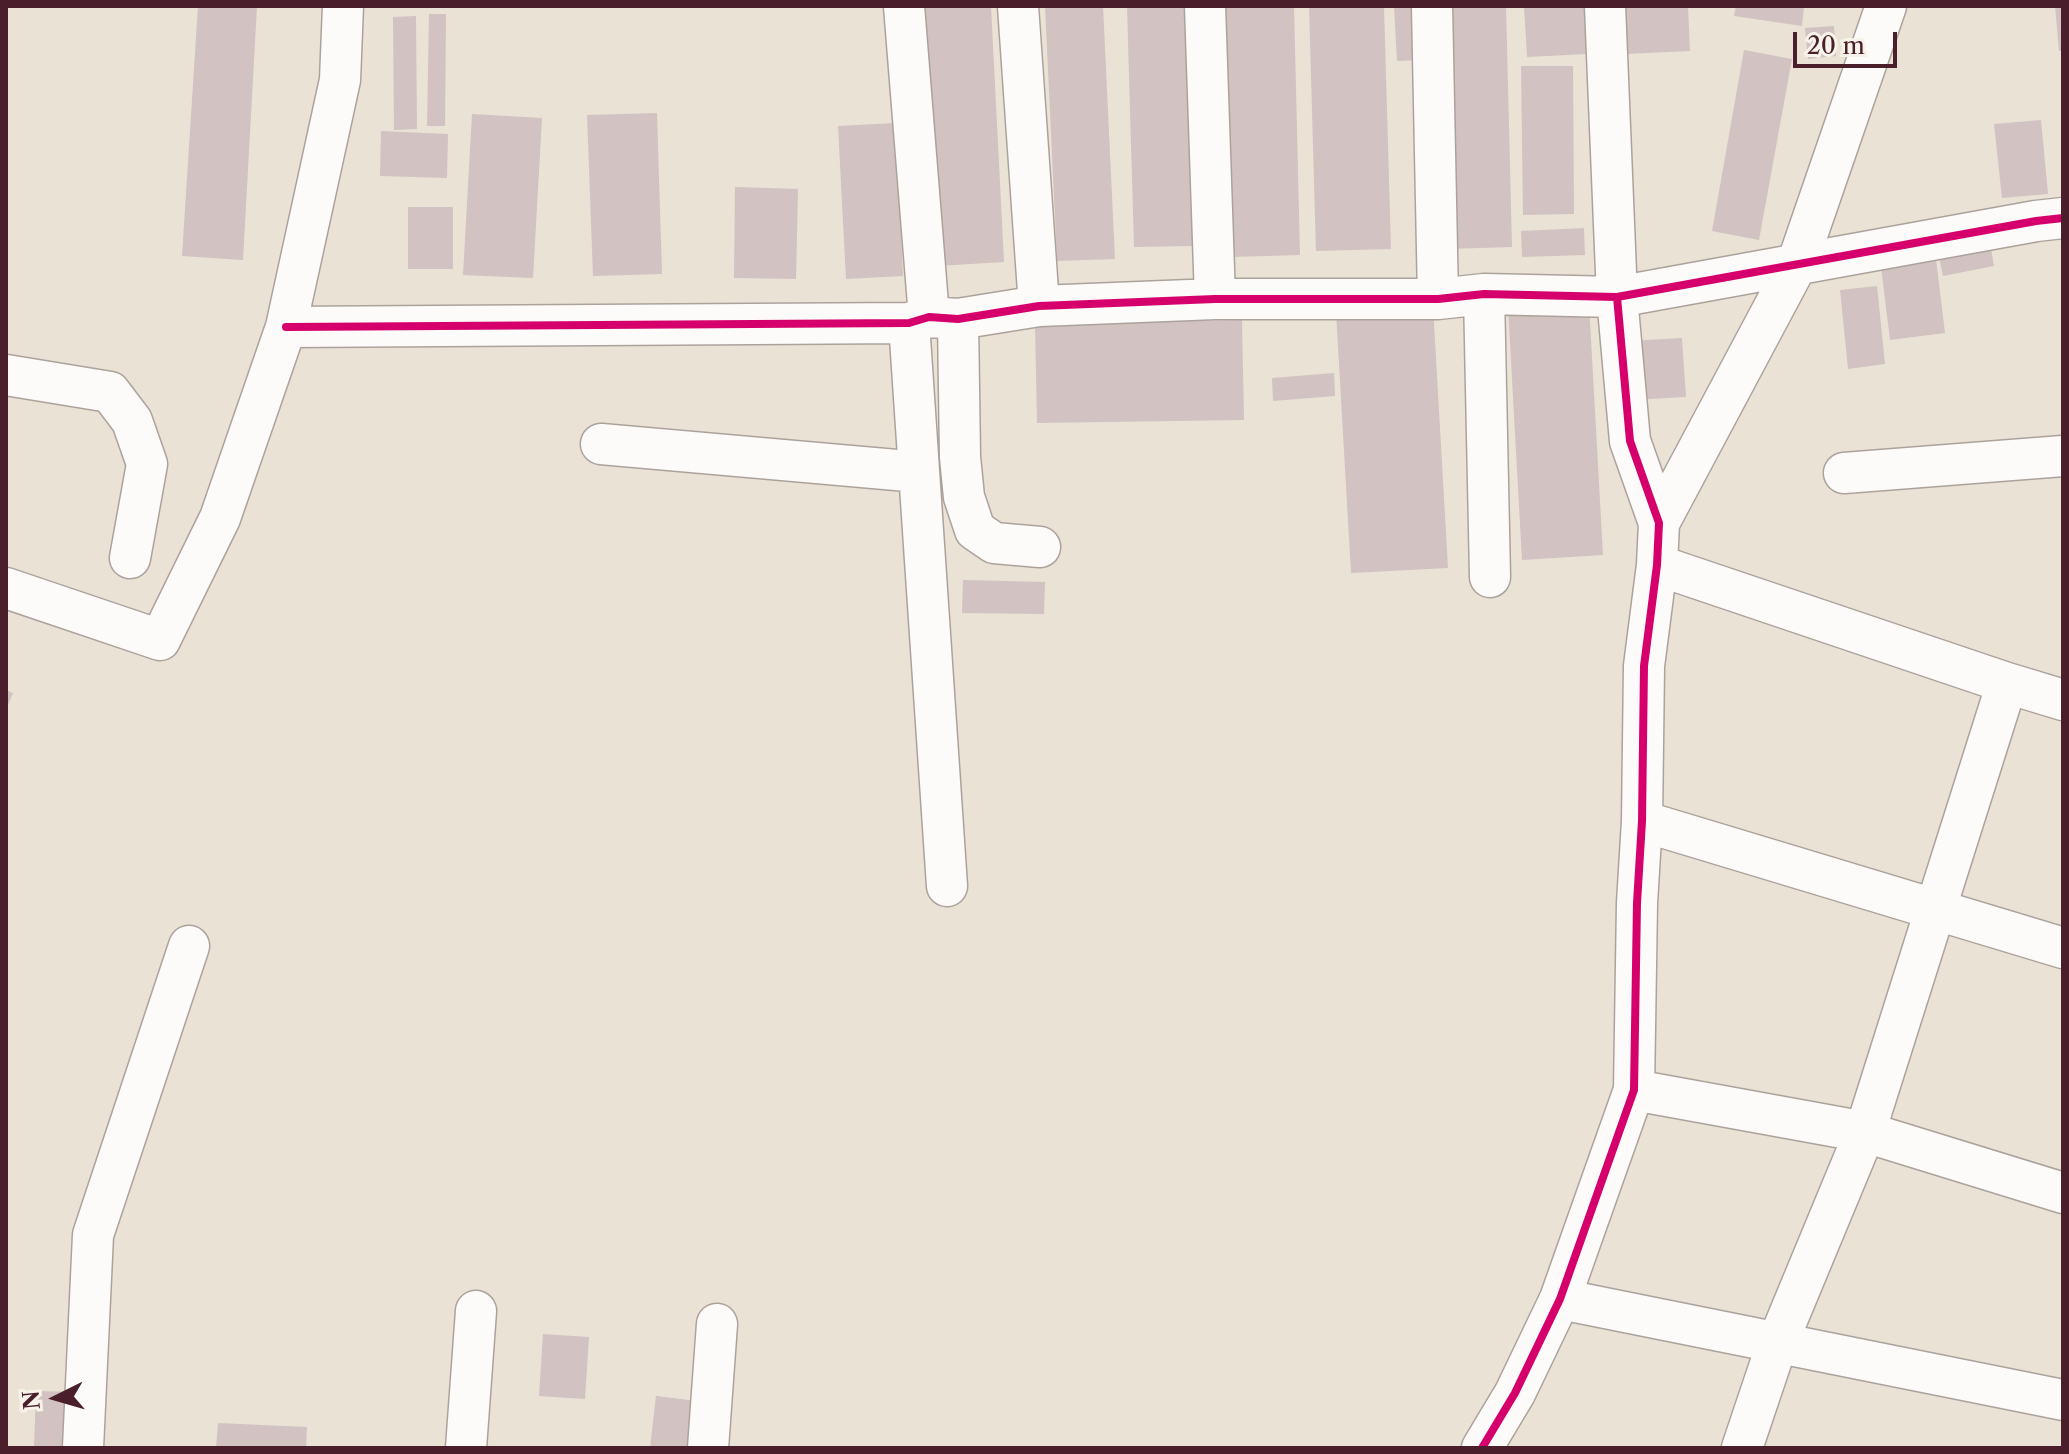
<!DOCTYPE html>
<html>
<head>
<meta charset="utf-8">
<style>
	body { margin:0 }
	#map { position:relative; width:2069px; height:1454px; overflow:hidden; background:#eae2d4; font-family:"Libre Caslon Text",serif }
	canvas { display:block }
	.frame { position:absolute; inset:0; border:8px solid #4a1f2b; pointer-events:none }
	.north { position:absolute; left:16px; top:1358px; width:80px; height:80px; -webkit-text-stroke:6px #f7f3e8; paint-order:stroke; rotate:265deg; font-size:22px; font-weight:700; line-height:32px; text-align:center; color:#4a1f2b }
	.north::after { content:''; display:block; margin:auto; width:28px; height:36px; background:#4a1f2b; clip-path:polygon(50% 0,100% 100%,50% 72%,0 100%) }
	.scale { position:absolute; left:1793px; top:32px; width:104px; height:36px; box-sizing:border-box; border:4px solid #4a1f2b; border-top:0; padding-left:10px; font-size:24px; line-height:28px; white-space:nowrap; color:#4a1f2b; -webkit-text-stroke:6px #f7f3e8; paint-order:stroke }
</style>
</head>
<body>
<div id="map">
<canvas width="2069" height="1454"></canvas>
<div class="frame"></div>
<div class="north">N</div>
<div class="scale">20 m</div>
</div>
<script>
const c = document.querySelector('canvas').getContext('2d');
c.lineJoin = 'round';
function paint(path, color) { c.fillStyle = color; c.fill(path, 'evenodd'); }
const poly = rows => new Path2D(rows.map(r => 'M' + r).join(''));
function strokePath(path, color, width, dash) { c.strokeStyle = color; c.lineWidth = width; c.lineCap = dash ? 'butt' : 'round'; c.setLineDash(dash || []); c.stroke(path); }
paint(poly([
	[198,6,257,6,243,260,182,256],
	[923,6,991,6,1004,262,937,266],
	[1045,6,1103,6,1115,259,1057,261],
	[1127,6,1187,6,1194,246,1134,247],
	[1225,6,1294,6,1300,255,1232,257],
	[1309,6,1384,6,1391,249,1316,251],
	[1394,6,1421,6,1424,60,1397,61],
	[1440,6,1506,6,1512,247,1447,249],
	[1524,6,1585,6,1587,54,1527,57],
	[1622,6,1688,6,1690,51,1625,54],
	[1736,6,1804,6,1802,26,1734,16],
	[2055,6,2063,6,2063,51,2059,51],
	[429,14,446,14,445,126,427,126],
	[416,16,417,129,394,130,393,17],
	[1834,26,1836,56,1808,59,1805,28],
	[1744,50,1792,59,1759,240,1712,231],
	[1521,66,1573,66,1574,214,1523,215],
	[657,113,662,274,593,276,587,115],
	[472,114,542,118,533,278,463,275],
	[2041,120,2048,194,2002,198,1994,124],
	[896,123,903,276,846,279,838,126],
	[381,131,448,134,447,178,380,176],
	[735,187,798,189,796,279,734,278],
	[408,207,453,207,453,269,408,269],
	[1584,228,1585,255,1522,257,1521,231],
	[1989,237,1994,266,1943,276,1937,247],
	[1935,251,1945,333,1890,340,1880,258],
	[1877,286,1885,364,1848,369,1840,290],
	[1589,303,1603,555,1522,560,1508,307],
	[1433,306,1448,568,1351,573,1336,312],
	[1242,320,1244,420,1037,423,1035,324],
	[1682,338,1686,397,1632,400,1629,341],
	[1334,373,1335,396,1273,401,1272,378],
	[963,580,1045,582,1044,614,962,613],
	[6,690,13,693,6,710],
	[543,1334,589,1337,585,1399,539,1396],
	[36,1391,75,1392,73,1448,34,1448],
	[656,1396,697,1401,692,1448,650,1448],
	[218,1423,307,1427,306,1448,216,1448]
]), '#d2c2c1');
const minor = poly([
	[904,6,929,317],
	[1018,6,1039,306],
	[1205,6,1215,299],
	[1432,6,1438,299],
	[1484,294,1490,577],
	[958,319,960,457,964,497,975,530,994,543,1040,547],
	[909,323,947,886],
	[286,327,909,323,929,317,958,319,1039,306,1215,299,1438,299,1484,294,1617,297,2036,221,2063,218],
	[6,375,110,392,132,421,147,464,130,558],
	[601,444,919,472],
	[1844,473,2063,456],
	[1659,523,1797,264,1886,6],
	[6,588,160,640,220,518,286,327,340,80,343,6],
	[2007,683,2063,700],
	[1642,821,2063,948],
	[1634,1090,1865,1132,2007,683,1657,565],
	[1560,1299,2063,1400],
	[83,1448,93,1235,189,946],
	[466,1448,476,1311],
	[708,1448,717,1324],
	[1482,1448,1515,1393,1560,1299,1634,1090,1637,903,1642,821,1644,666,1657,565,1659,523,1630,441,1617,297,1605,6],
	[1742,1448,1777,1344,1865,1132,2063,1193]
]);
strokePath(minor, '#aca29c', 43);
strokePath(minor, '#fcfbf9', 40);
strokePath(poly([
	[286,327,909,323,929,317,958,319,1039,306,1215,299,1438,299,1484,294,1617,297,2036,221,2063,218],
	[1482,1448,1515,1393,1560,1299,1634,1090,1637,903,1642,821,1644,666,1657,565,1659,523,1630,441,1617,297]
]), '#d6006c', 8);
</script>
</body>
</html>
